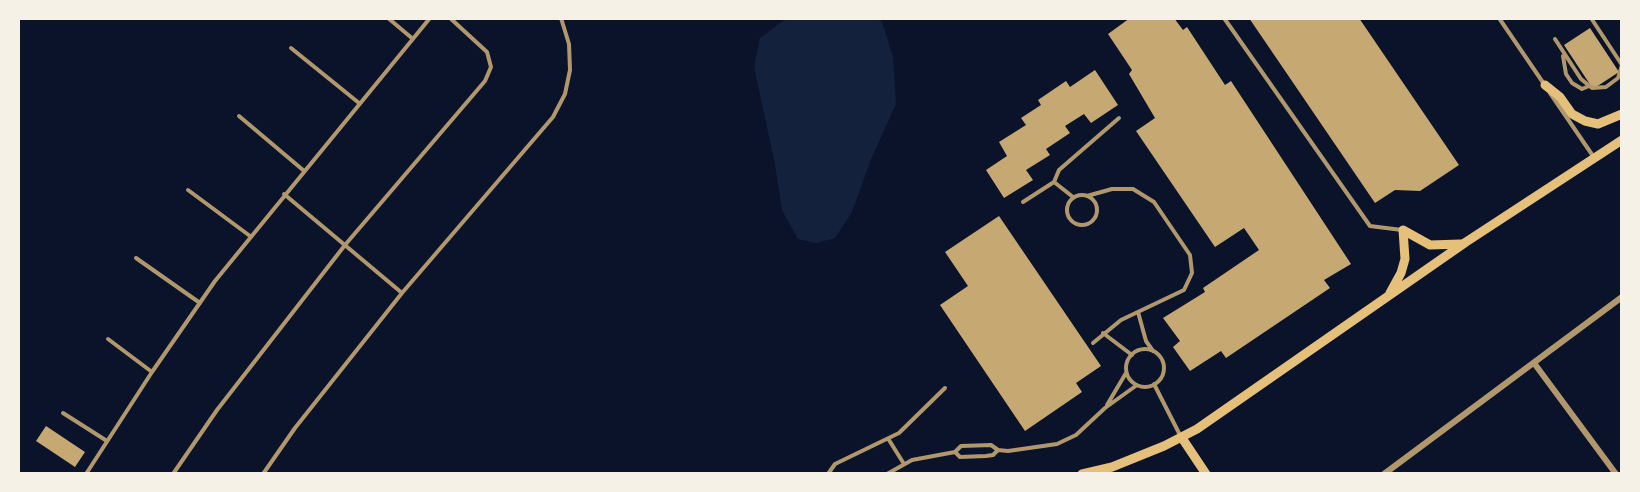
<!DOCTYPE html>
<html>
<head>
<meta charset="utf-8">
<style>
	body { margin:0 }
	#map { position:relative; width:1640px; height:492px; overflow:hidden; background:#14213d; font-family:Cabin,sans-serif }
	canvas { display:block }
	.frame { position:absolute; inset:0; border:20px solid #f6f1e7; pointer-events:none }
</style>
</head>
<body>
<div id="map">
<canvas width="1640" height="492"></canvas>
<div class="frame"></div>
</div>
<script>
const c = document.querySelector('canvas').getContext('2d');
c.lineJoin = 'round';
function paint(path, color) { c.fillStyle = color; c.fill(path, 'evenodd'); }
const poly = rows => new Path2D(rows.map(r => 'M' + r).join(''));
function strokePath(path, color, width, dash) { c.strokeStyle = color; c.lineWidth = width; c.lineCap = dash ? 'butt' : 'round'; c.setLineDash(dash || []); c.stroke(path); }
paint(poly([
	[18,18,787,18,760,38,754,67,775,164,782,210,798,239,816,243,835,238,852,212,871,159,896,104,893,57,882,22,877,18,1622,18,1622,474,18,474]
]), '#0b132b');
paint(poly([
	[1130,18,1174,18,1183,30,1187,27,1225,85,1231,81,1351,264,1324,280,1330,288,1226,358,1221,351,1190,371,1173,347,1180,341,1163,318,1205,292,1203,288,1259,250,1244,228,1215,247,1136,131,1155,118,1129,74,1132,70,1108,34],
	[1249,18,1359,18,1459,165,1420,191,1395,190,1375,203],
	[1590,28,1619,72,1593,89,1564,45],
	[1095,70,1118,105,1091,123,1084,114,1065,126,1070,133,1046,149,1050,155,1026,170,1033,180,1004,198,986,170,1007,156,999,142,1026,125,1021,118,1041,105,1038,100,1066,81,1070,87],
	[999,216,1101,366,1076,383,1082,392,1025,431,940,305,968,286,945,252],
	[46,426,85,452,75,467,36,441]
]), '#c6a872');
strokePath(poly([
	[388,18,413,39],
	[1224,18,1370,226,1402,230],
	[1499,18,1544,84],
	[1555,39,1581,79,1592,88,1606,87,1618,78,1622,65,1591,18],
	[291,48,359,103],
	[1563,56,1566,74,1572,83,1582,89,1589,86],
	[1550,93,1593,156],
	[239,116,303,170],
	[1054,182,1059,170,1119,118],
	[188,190,250,236],
	[284,194,402,293],
	'1067 210a15 15 0 1 1 30 0a15 15 0 1 1-30 0Z',
	[1087,196,1112,189,1133,189,1154,202,1190,255,1192,273,1184,290,1121,320,1093,343],
	[1023,202,1054,182,1073,197],
	[136,258,200,303],
	[1138,312,1146,341,1153,351],
	[1103,333,1132,355],
	[108,339,152,372],
	'1126 368a19 19 0 1 1 38 0a19 19 0 1 1-38 0Z',
	[1154,384,1181,437],
	[1107,405,1126,373],
	[63,413,107,441],
	[889,440,904,464],
	[955,452,960,457,986,456,993,455,998,450],
	[86,474,152,372,215,281,430,18],
	[173,474,217,410,345,245,485,81,491,67,487,52,450,18],
	[263,474,295,428,402,293,553,117,565,94,570,70,569,44,561,18],
	[828,474,835,464,899,433,945,388],
	[887,474,912,460,955,452,961,446,991,445,998,450,1008,451,1057,444,1076,435,1105,408,1137,385]
]), '#b1986c', 4);
strokePath(poly([
	[1534,363,1616,474],
	[1384,474,1622,297]
]), '#b1986c', 6);
strokePath(poly([
	[1545,85,1560,97,1572,114,1585,121,1598,124,1622,114],
	[1403,230,1430,245,1461,244],
	[1390,293,1401,273,1405,259,1403,230],
	[1182,438,1206,474],
	[1082,474,1112,467,1164,446,1197,429,1466,242,1622,140]
]), '#e5c07b', 9);
</script>
</body>
</html>
